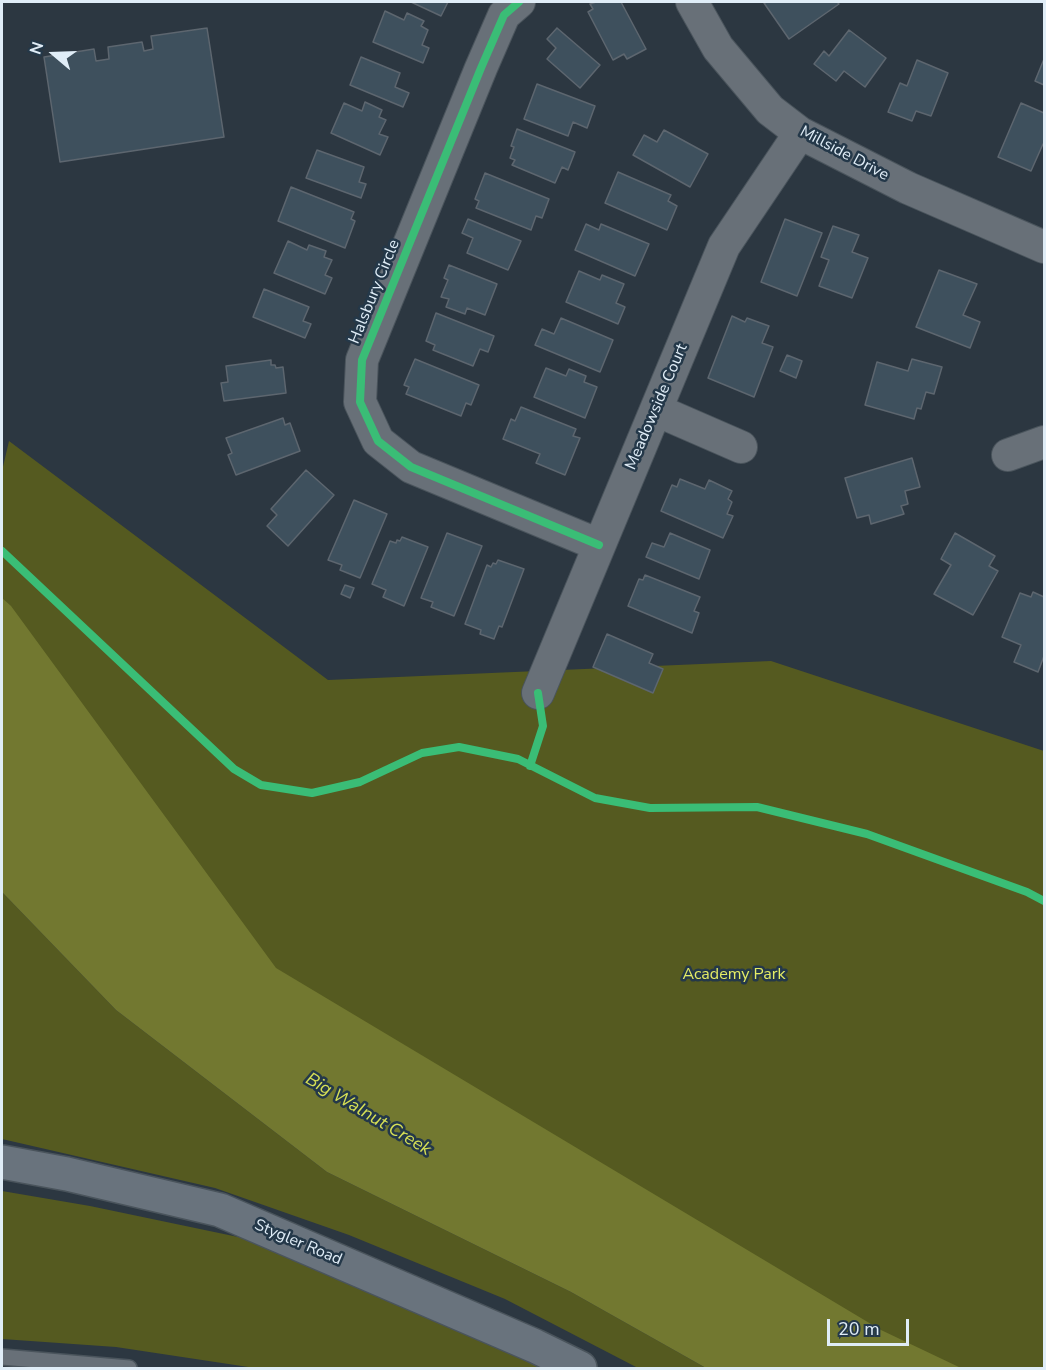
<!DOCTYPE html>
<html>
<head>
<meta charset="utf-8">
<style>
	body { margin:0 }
	#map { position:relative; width:1046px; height:1370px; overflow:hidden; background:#2c3741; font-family:"Nunito Sans",sans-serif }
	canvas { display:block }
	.frame { position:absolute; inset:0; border:3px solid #e0edf7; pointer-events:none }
	.north { position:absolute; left:24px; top:24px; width:60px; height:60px; -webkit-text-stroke:4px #243849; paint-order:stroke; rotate:289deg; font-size:16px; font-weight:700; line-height:24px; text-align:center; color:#e0edf7 }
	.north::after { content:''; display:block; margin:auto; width:21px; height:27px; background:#e0edf7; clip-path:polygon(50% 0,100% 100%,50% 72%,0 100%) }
	.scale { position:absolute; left:827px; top:1319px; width:82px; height:27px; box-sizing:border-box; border:3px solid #e0edf7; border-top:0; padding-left:8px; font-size:18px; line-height:21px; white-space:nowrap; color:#e0edf7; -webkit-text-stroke:4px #243849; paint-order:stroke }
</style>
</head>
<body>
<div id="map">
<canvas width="1046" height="1370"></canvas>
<div class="frame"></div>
<div class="north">N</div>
<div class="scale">20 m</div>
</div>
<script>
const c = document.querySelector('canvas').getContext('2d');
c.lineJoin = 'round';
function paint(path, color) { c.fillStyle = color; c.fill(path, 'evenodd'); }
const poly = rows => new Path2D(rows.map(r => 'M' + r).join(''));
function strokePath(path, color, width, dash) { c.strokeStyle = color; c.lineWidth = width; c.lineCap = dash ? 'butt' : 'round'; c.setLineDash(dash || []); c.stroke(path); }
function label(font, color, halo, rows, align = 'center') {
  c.font = font + ' "Nunito Sans",sans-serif'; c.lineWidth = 5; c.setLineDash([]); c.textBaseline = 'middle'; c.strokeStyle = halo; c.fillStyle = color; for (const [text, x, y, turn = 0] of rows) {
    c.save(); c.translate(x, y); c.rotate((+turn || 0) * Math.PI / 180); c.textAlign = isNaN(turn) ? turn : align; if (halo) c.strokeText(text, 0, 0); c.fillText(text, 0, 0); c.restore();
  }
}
paint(poly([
	[9,441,328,680,771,661,1044,751,1044,1368,795,1368,2,787,2,471],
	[2,892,116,1010,327,1172,571,1292,706,1368,638,1368,505,1299,349,1235,215,1188,2,1139],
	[2,1191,90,1206,262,1242,545,1368,255,1368,116,1347,2,1339]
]), '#555a20');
paint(poly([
	[2,598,11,606,276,968,881,1330,961,1368,706,1368,571,1292,327,1172,116,1010,2,892]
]), '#727830');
const building = poly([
	[411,2,448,2,441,16,411,2],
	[596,2,621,2,646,49,627,59,624,54,613,60,588,12,593,9,590,4,596,2],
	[767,2,837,2,839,4,789,39,764,3,767,2],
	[385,11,404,20,407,13,424,21,421,26,428,30,422,45,429,48,423,63,373,42,385,11],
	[207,28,224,137,60,162,44,57,94,49,96,61,109,59,108,47,142,42,144,51,153,49,151,36,207,28],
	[557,28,600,65,580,88,547,59,556,48,547,39,557,28],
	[849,30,886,58,865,87,844,71,836,81,814,64,824,51,829,56,849,30],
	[361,57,400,73,395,87,409,93,403,107,350,85,361,57],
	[1044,59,1044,85,1035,81,1044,59],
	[917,60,948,73,931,116,916,111,912,121,888,112,900,83,907,86,917,60],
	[537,84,595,106,587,128,573,122,568,136,524,119,537,84],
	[365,102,382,110,379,117,386,120,379,134,388,137,380,155,331,133,344,103,362,111,365,102],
	[1021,103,1044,113,1044,145,1043,144,1031,171,998,157,1021,103],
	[517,129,575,152,568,170,562,167,555,183,512,165,515,160,510,158,514,147,511,146,517,129],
	[664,130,708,154,690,187,633,155,644,135,657,142,664,130],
	[317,150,364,167,359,182,366,184,361,198,306,178,317,150],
	[618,172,671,195,668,201,677,206,667,230,605,203,618,172],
	[485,173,549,199,542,218,536,216,531,230,476,208,479,201,475,199,485,173],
	[291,187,354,212,351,219,355,221,345,248,278,221,291,187],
	[468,219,521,241,508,270,467,253,473,238,462,233,468,219],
	[785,219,822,233,797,296,761,282,785,219],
	[586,224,599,230,601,224,649,244,635,276,575,250,586,224],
	[833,226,859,235,852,252,868,258,852,298,819,286,829,260,821,257,833,226],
	[288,241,307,250,309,245,326,251,324,257,332,260,325,275,332,278,325,294,274,273,288,241],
	[449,265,497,284,485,315,467,308,465,314,446,307,449,299,441,297,448,280,444,278,449,265],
	[939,270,977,284,963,315,980,322,970,348,916,327,939,270],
	[579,271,600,280,602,275,624,284,616,303,625,307,618,324,566,302,579,271],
	[264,289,309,307,303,321,311,324,305,338,253,317,264,289],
	[436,313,494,336,488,352,480,349,473,366,433,350,435,345,426,341,436,313],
	[732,316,745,322,747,318,769,326,762,343,773,347,754,397,708,378,732,316],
	[561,318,613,340,600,372,535,345,542,329,554,334,561,318],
	[787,355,802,361,796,378,780,371,787,355],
	[415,359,479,385,471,405,466,403,461,416,406,394,409,387,404,385,415,359],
	[912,359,942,367,934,394,926,392,921,409,917,408,914,419,865,405,877,362,908,371,912,359],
	[271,360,271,365,275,365,276,368,283,367,286,393,224,401,221,383,228,382,226,366,271,360],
	[546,368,566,376,569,369,586,376,584,382,597,387,585,418,534,397,546,368],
	[521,407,576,429,573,436,580,438,565,475,536,463,540,454,503,439,511,419,515,421,521,407],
	[283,418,285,425,290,423,300,451,236,475,228,455,232,453,226,438,283,418],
	[912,458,920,487,905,491,908,504,901,506,904,514,871,524,869,515,857,518,845,478,912,458],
	[306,470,334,495,288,546,267,526,277,515,271,509,306,470],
	[680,479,705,489,709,480,732,491,728,499,732,502,727,514,733,516,723,538,661,511,672,485,677,487,680,479],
	[354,500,387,514,360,578,340,570,342,565,328,560,354,500],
	[447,533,482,546,454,616,431,607,433,602,421,598,447,533],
	[670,533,710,550,699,579,646,557,652,543,664,547,670,533],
	[955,533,995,556,989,566,998,571,973,615,934,594,951,565,941,559,955,533],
	[402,537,428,547,404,606,383,597,386,590,372,584,390,541,396,543,397,540,400,541,402,537],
	[498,560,524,569,502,627,499,626,494,639,480,634,481,630,465,624,487,565,491,567,493,563,496,564,498,560],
	[645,575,700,597,694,611,699,613,692,633,628,606,639,579,643,580,645,575],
	[345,585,354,588,350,598,341,594,345,585],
	[1033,592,1044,597,1044,656,1038,672,1014,662,1021,645,1002,637,1020,593,1031,597,1033,592],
	[607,634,653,654,649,663,663,669,653,693,593,667,607,634]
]);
paint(building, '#3e505d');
strokePath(building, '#5d666f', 1.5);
const service = poly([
	[2,1357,129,1368]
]);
const minor = poly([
	[519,2,504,15,481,68,362,360,360,402,378,441,411,467,599,545],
	[692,2,718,48,770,110,800,133,908,188,1044,247],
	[656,410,741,447],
	[1008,455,1044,442],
	[538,693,724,246,800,133]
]);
const secondary = poly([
	[2,1162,67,1174,220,1210,535,1346,580,1368]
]);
strokePath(service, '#4a545c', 18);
strokePath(minor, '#4a545c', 34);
strokePath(secondary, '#4a545c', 36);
strokePath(service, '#687078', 15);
strokePath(minor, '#687078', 32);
strokePath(secondary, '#69737d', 33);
strokePath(poly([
	[519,2,504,15,481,68,362,360,360,402,378,441,411,467,599,545],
	[2,551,234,769,261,785,312,793,360,782,422,753,459,747,518,759,595,798,650,808,757,807,867,834,1027,892,1044,901],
	[530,766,543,726,538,693]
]), '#3abd76', 8);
label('16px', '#e0edf7', '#243849', [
	["Millside Drive",844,154,28],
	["Halsbury Circle",375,292,-68],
	["Meadowside Court",657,407,-67],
	["Stygler Road",298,1243,23]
]);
label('16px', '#e5ed65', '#243849', [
	["Academy Park",734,975]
]);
label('italic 18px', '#d6df55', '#243849', [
	["Big Walnut Creek",368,1115,31]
]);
</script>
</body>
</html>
